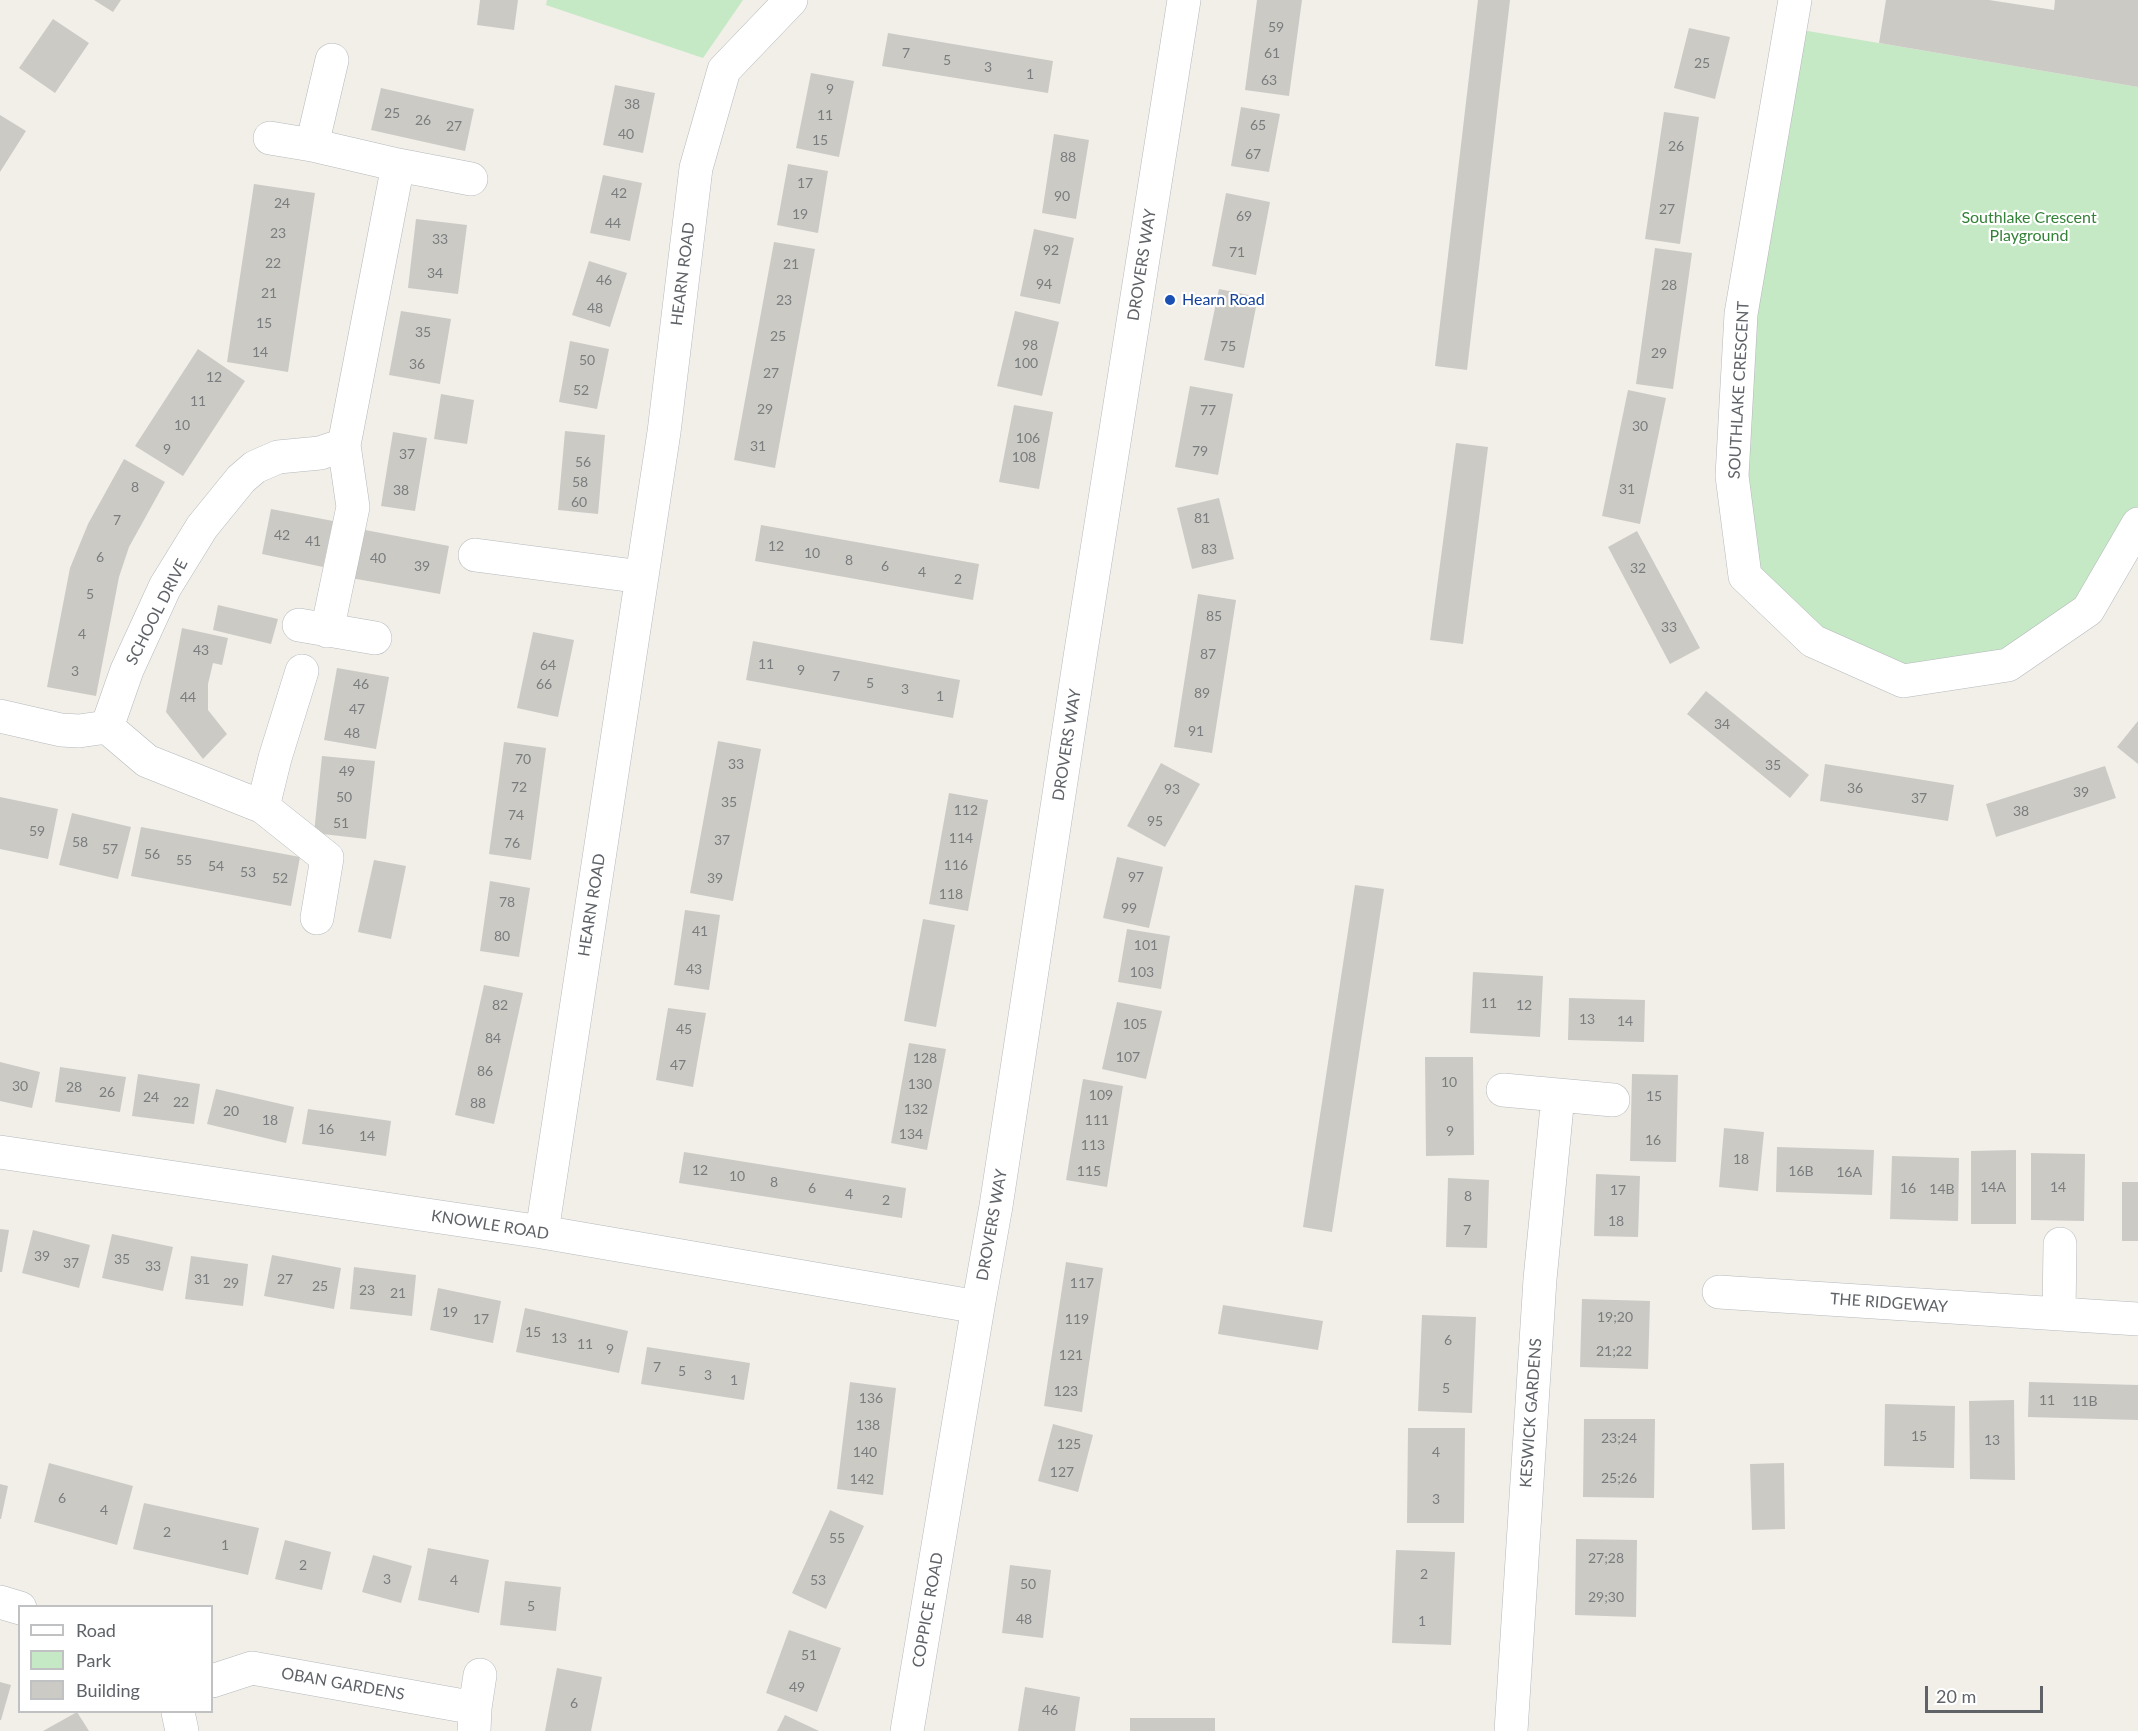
<!DOCTYPE html>
<html>
<head>
<meta charset="utf-8">
<style>
	body { margin:0 }
	#map { position:relative; width:2138px; height:1731px; overflow:hidden; background:#f1efe8; font-family:Lato,sans-serif }
	canvas { display:block }
	.legend { position:absolute; left:18px; top:1605px; width:195px; height:108px; box-sizing:border-box; background:#fff; border:2px solid #bfc1c3; margin:0; padding:8px 10px; list-style:none; font-size:18px; color:#5f6368 }
	.legend li { display:flex; align-items:center; gap:12px; height:30px }
	.legend b { width:30px; border:2px solid #bfc1c3 }
	.scale { position:absolute; left:1925px; top:1686px; width:118px; height:27px; box-sizing:border-box; border:3px solid #5f6368; border-top:0; padding-left:8px; font-size:18px; line-height:21px; white-space:nowrap; color:#5f6368; -webkit-text-stroke:4px #fff; paint-order:stroke }
</style>
</head>
<body>
<div id="map">
<canvas width="2138" height="1731"></canvas>
<ul class="legend">
<li><b style="height:8px;background:#fff"></b>Road</li>
<li><b style="height:16px;background:#c5e8c5"></b>Park</li>
<li><b style="height:16px;background:#cccac5"></b>Building</li>
</ul>
<div class="scale">20 m</div>
</div>
<script>
const c = document.querySelector('canvas').getContext('2d');
c.lineJoin = 'round';
function paint(path, color) { c.fillStyle = color; c.fill(path, 'evenodd'); }
const poly = rows => new Path2D(rows.map(r => 'M' + r).join(''));
function strokePath(path, color, width, dash) { c.strokeStyle = color; c.lineWidth = width; c.lineCap = dash ? 'butt' : 'round'; c.setLineDash(dash || []); c.stroke(path); }
function label(font, color, halo, rows, align = 'center') {
  c.font = font + ' Lato,sans-serif'; c.lineWidth = 4.5; c.setLineDash([]); c.textBaseline = 'middle'; c.strokeStyle = halo; c.fillStyle = color; for (const [text, x, y, turn = 0] of rows) {
    c.save(); c.translate(x, y); c.rotate((+turn || 0) * Math.PI / 180); c.textAlign = isNaN(turn) ? turn : align; if (halo) c.strokeText(text, 0, 0); c.fillText(text, 0, 0); c.restore();
  }
}
paint(poly([
	[547,0,743,0,703,58,546,5],
	[1790,28,2138,87,2138,524,2088,610,2008,665,1903,681,1745,576,1732,476]
]), '#c5e8c5');
paint(poly([
	[94,0,121,0,113,12],
	[480,0,518,0,514,30,477,25],
	[1257,0,1302,0,1289,96,1245,90],
	[1478,0,1510,0,1467,370,1435,366],
	[1886,0,1989,0,2054,10,2055,0,2138,0,2138,87,1879,43],
	[53,19,89,43,55,93,19,68],
	[1689,28,1730,37,1715,99,1674,88],
	[888,33,1053,61,1048,93,882,66],
	[811,73,854,81,839,157,796,148],
	[615,85,655,93,643,153,603,145],
	[381,88,474,109,465,151,371,130],
	[1241,107,1280,114,1269,172,1231,166],
	[1664,112,1699,117,1680,244,1645,239],
	[0,115,26,131,0,172],
	[1054,134,1089,140,1076,219,1042,213],
	[788,164,828,171,818,233,777,225],
	[603,175,642,183,630,241,590,233],
	[254,184,315,193,288,372,227,362],
	[1226,193,1270,202,1256,275,1212,266],
	[416,219,467,225,458,294,408,288],
	[1034,229,1074,238,1060,304,1020,296],
	[774,242,815,249,775,468,734,460],
	[1655,248,1692,253,1673,389,1636,384],
	[589,261,627,273,610,327,572,315],
	[1219,289,1258,297,1244,368,1204,360],
	[401,311,451,319,440,384,389,375],
	[1015,311,1059,322,1042,396,997,386],
	[570,341,609,349,597,409,559,402],
	[198,349,245,381,183,476,135,446],
	[1190,386,1233,394,1218,475,1175,467],
	[1628,390,1666,398,1640,524,1602,516],
	[441,394,474,400,467,444,434,439],
	[1014,405,1053,412,1039,489,999,482],
	[565,431,605,435,598,514,558,510],
	[393,432,427,438,415,511,381,506],
	[1456,443,1488,447,1463,644,1430,640],
	[124,459,165,482,129,547,119,577,96,696,47,687,70,568,88,524],
	[1219,498,1234,559,1192,569,1177,508],
	[271,509,333,521,323,567,262,554],
	[761,525,979,564,973,600,755,561],
	[360,529,449,546,440,594,351,578],
	[1637,531,1700,648,1670,664,1608,547],
	[1198,594,1236,600,1212,753,1174,747],
	[218,605,278,619,271,644,213,630],
	[182,628,228,638,222,665,213,663,208,684,208,710,227,734,203,759,166,712],
	[533,632,574,640,558,717,517,708],
	[753,641,960,680,953,718,746,680],
	[337,668,389,677,376,749,324,740],
	[1706,691,1809,775,1790,798,1687,714],
	[2138,721,2138,764,2117,747],
	[718,741,761,749,733,901,690,893],
	[504,742,546,748,531,860,489,854],
	[322,756,375,761,366,839,314,833],
	[1161,763,1200,784,1165,847,1127,826],
	[1825,764,1954,785,1948,821,1820,801],
	[2105,766,2116,798,1996,837,1986,804],
	[949,793,988,800,968,911,929,904],
	[0,797,58,809,48,859,0,849],
	[72,813,131,827,118,879,59,865],
	[141,827,300,857,291,906,131,876],
	[1117,857,1163,867,1149,928,1103,918],
	[374,860,406,866,391,939,358,932],
	[490,881,530,888,519,957,480,951],
	[1355,885,1384,889,1332,1232,1303,1227],
	[685,910,720,915,709,990,674,985],
	[923,919,955,925,936,1027,904,1021],
	[1127,929,1170,936,1161,989,1118,982],
	[1473,972,1543,976,1540,1037,1470,1033],
	[484,985,523,993,494,1124,455,1115],
	[1569,998,1645,1000,1644,1042,1568,1040],
	[1117,1002,1162,1011,1146,1079,1102,1069],
	[668,1008,706,1013,693,1087,656,1080],
	[909,1043,946,1049,927,1150,891,1143],
	[1425,1057,1473,1057,1474,1155,1426,1156],
	[0,1062,40,1072,32,1108,0,1101],
	[60,1067,126,1077,120,1112,55,1102],
	[138,1074,200,1084,194,1124,132,1116],
	[1632,1074,1678,1075,1676,1162,1630,1161],
	[1083,1079,1123,1086,1107,1187,1066,1180],
	[216,1089,294,1107,286,1143,207,1124],
	[308,1109,391,1121,386,1156,302,1144],
	[1724,1128,1764,1132,1758,1191,1719,1187],
	[1777,1147,1874,1150,1872,1195,1776,1192],
	[2016,1150,2016,1224,1971,1224,1971,1151],
	[684,1152,906,1188,902,1218,679,1183],
	[2031,1153,2085,1154,2084,1221,2031,1220],
	[1892,1156,1959,1158,1958,1221,1890,1219],
	[1596,1174,1640,1176,1638,1237,1594,1236],
	[1448,1178,1489,1180,1487,1248,1446,1247],
	[2122,1182,2138,1182,2138,1241,2122,1241],
	[0,1229,9,1230,2,1272,0,1272],
	[33,1230,90,1245,79,1288,22,1273],
	[112,1234,173,1247,163,1291,102,1278],
	[272,1255,341,1268,334,1309,264,1296],
	[191,1256,248,1264,243,1306,185,1299],
	[1066,1262,1103,1268,1082,1412,1044,1406],
	[354,1267,416,1275,412,1316,350,1309],
	[438,1288,501,1301,493,1343,430,1330],
	[1582,1299,1650,1301,1648,1369,1580,1367],
	[1223,1305,1323,1321,1318,1350,1218,1334],
	[525,1308,628,1331,619,1373,516,1352],
	[1422,1315,1476,1317,1472,1413,1418,1411],
	[647,1347,750,1363,744,1400,641,1384],
	[850,1382,896,1388,883,1495,837,1489],
	[2029,1382,2138,1385,2138,1420,2028,1417],
	[2014,1400,2015,1480,1970,1479,1969,1401],
	[1885,1404,1955,1406,1954,1468,1884,1466],
	[1584,1419,1655,1419,1654,1498,1583,1497],
	[1053,1424,1093,1435,1078,1492,1038,1481],
	[1408,1428,1465,1428,1464,1523,1407,1523],
	[49,1463,133,1486,117,1545,34,1522],
	[1784,1463,1785,1529,1752,1530,1750,1464],
	[0,1484,8,1486,1,1519,0,1519],
	[144,1503,259,1528,248,1575,133,1549],
	[830,1510,864,1526,826,1609,792,1593],
	[1576,1539,1637,1540,1636,1617,1575,1615],
	[285,1540,331,1552,322,1590,275,1579],
	[428,1548,489,1560,479,1613,418,1600],
	[1396,1550,1455,1552,1451,1645,1392,1643],
	[373,1555,412,1566,401,1603,362,1592],
	[1010,1565,1051,1570,1043,1638,1002,1633],
	[505,1581,561,1587,556,1631,500,1625],
	[789,1630,841,1648,817,1712,766,1693],
	[557,1668,602,1677,591,1731,545,1731],
	[0,1682,11,1685,1,1720,0,1720],
	[1025,1687,1080,1697,1075,1731,1018,1731],
	[77,1712,89,1731,43,1731],
	[785,1715,819,1731,777,1731],
	[1130,1718,1215,1718,1215,1731,1130,1731]
]), '#cccac5');
const minor = poly([
	[1795,0,1741,314,1732,476,1745,576,1813,641,1903,681,2008,665,2088,610,2138,524],
	[270,138,312,145,398,165,344,445,353,507,327,631],
	[312,145,332,60],
	[398,165,471,179],
	[475,555,642,577],
	[299,625,375,638],
	[0,716,61,730,79,731,107,727,147,761,263,807,327,858,317,918],
	[107,727,127,670,165,587,202,527,241,479,255,467,278,457,320,453,344,445],
	[263,807,275,758,302,671],
	[1503,1090,1613,1100],
	[0,1152,542,1232,978,1307],
	[542,1232,664,432,696,168,724,70,791,0],
	[1719,1292,2138,1319],
	[2059,1314,2060,1244],
	[0,1602,20,1608],
	[212,1681,252,1668,475,1708,474,1731],
	[475,1708,480,1675],
	[178,1712,182,1731],
	[907,1731,978,1307,996,1206,1080,657,1184,0],
	[1511,1731,1540,1279,1558,1096]
]);
strokePath(minor, '#b5b8bc', 34);
strokePath(minor, '#fff', 33);
for (const [x, y, r, color] of [
	[1170,300,6,"#1a4fb4"]
]) { const dot = new Path2D(); dot.arc(x, y, r, 0, 2 * Math.PI); c.fillStyle = color; c.fill(dot); strokePath(dot, '#fff', 2); }
label('14px', '#7a7d7f', null, [
	["59",1276,27],
	["7",906,53],
	["61",1272,53],
	["5",947,60],
	["25",1702,63],
	["3",988,67],
	["1",1030,74],
	["63",1269,80],
	["9",830,89],
	["38",632,104],
	["25",392,113],
	["11",825,115],
	["26",423,120],
	["65",1258,125],
	["27",454,126],
	["40",626,134],
	["15",820,140],
	["26",1676,146],
	["67",1253,154],
	["88",1068,157],
	["17",805,183],
	["42",619,193],
	["90",1062,196],
	["24",282,203],
	["27",1667,209],
	["19",800,214],
	["69",1244,216],
	["44",613,223],
	["23",278,233],
	["33",440,239],
	["92",1051,250],
	["71",1237,252],
	["22",273,263],
	["21",791,264],
	["34",435,273],
	["46",604,280],
	["94",1044,284],
	["28",1669,285],
	["21",269,293],
	["23",784,300],
	["48",595,308],
	["15",264,323],
	["35",423,332],
	["25",778,336],
	["98",1030,345],
	["75",1228,346],
	["14",260,352],
	["29",1659,353],
	["50",587,360],
	["100",1026,363],
	["36",417,364],
	["27",771,373],
	["12",214,377],
	["52",581,390],
	["11",198,401],
	["29",765,409],
	["77",1208,410],
	["10",182,425],
	["30",1640,426],
	["106",1028,438],
	["31",758,446],
	["9",167,449],
	["79",1200,451],
	["37",407,454],
	["108",1024,457],
	["56",583,462],
	["58",580,482],
	["8",135,487],
	["31",1627,489],
	["38",401,490],
	["60",579,502],
	["81",1202,518],
	["7",117,520],
	["42",282,535],
	["41",313,541],
	["12",776,546],
	["83",1209,549],
	["10",812,553],
	["6",100,557],
	["40",378,558],
	["8",849,560],
	["39",422,566],
	["6",885,566],
	["32",1638,568],
	["4",922,572],
	["2",958,579],
	["5",90,594],
	["85",1214,616],
	["33",1669,627],
	["4",82,634],
	["43",201,650],
	["87",1208,654],
	["11",766,664],
	["64",548,665],
	["9",801,670],
	["3",75,671],
	["7",836,676],
	["5",870,683],
	["46",361,684],
	["66",544,684],
	["3",905,689],
	["89",1202,693],
	["1",940,696],
	["44",188,697],
	["47",357,709],
	["34",1722,724],
	["91",1196,731],
	["48",352,733],
	["70",523,759],
	["33",736,764],
	["35",1773,765],
	["49",347,771],
	["72",519,787],
	["36",1855,788],
	["93",1172,789],
	["39",2081,792],
	["50",344,797],
	["37",1919,798],
	["35",729,802],
	["112",966,810],
	["38",2021,811],
	["74",516,815],
	["95",1155,821],
	["51",341,823],
	["59",37,831],
	["114",961,838],
	["37",722,840],
	["58",80,842],
	["76",512,843],
	["57",110,849],
	["56",152,854],
	["55",184,860],
	["116",956,865],
	["54",216,866],
	["53",248,872],
	["97",1136,877],
	["52",280,878],
	["39",715,878],
	["118",951,894],
	["78",507,902],
	["99",1129,908],
	["41",700,931],
	["80",502,936],
	["101",1146,945],
	["43",694,969],
	["103",1142,972],
	["11",1489,1003],
	["82",500,1005],
	["12",1524,1005],
	["13",1587,1019],
	["14",1625,1021],
	["105",1135,1024],
	["45",684,1029],
	["84",493,1038],
	["107",1128,1057],
	["128",925,1058],
	["47",678,1065],
	["86",485,1071],
	["10",1449,1082],
	["130",920,1084],
	["30",20,1086],
	["28",74,1087],
	["26",107,1092],
	["109",1101,1095],
	["15",1654,1096],
	["24",151,1097],
	["22",181,1102],
	["88",478,1103],
	["132",916,1109],
	["20",231,1111],
	["18",270,1120],
	["111",1097,1120],
	["16",326,1129],
	["9",1450,1131],
	["134",911,1134],
	["14",367,1136],
	["16",1653,1140],
	["113",1093,1145],
	["18",1741,1159],
	["12",700,1170],
	["115",1089,1171],
	["16B",1801,1171],
	["16A",1849,1172],
	["10",737,1176],
	["8",774,1182],
	["14A",1993,1187],
	["14",2058,1187],
	["6",812,1188],
	["16",1908,1188],
	["14B",1942,1189],
	["17",1618,1190],
	["4",849,1194],
	["8",1468,1196],
	["2",886,1200],
	["18",1616,1221],
	["7",1467,1230],
	["39",42,1256],
	["35",122,1259],
	["37",71,1263],
	["33",153,1266],
	["31",202,1279],
	["27",285,1279],
	["29",231,1283],
	["117",1082,1283],
	["25",320,1286],
	["23",367,1290],
	["21",398,1293],
	["19",450,1312],
	["19;20",1615,1317],
	["17",481,1319],
	["119",1077,1319],
	["15",533,1332],
	["13",559,1338],
	["6",1448,1340],
	["11",585,1344],
	["9",610,1349],
	["21;22",1614,1351],
	["121",1071,1355],
	["7",657,1367],
	["5",682,1371],
	["3",708,1375],
	["1",734,1380],
	["5",1446,1388],
	["123",1066,1391],
	["136",871,1398],
	["11",2047,1400],
	["11B",2085,1401],
	["138",868,1425],
	["15",1919,1436],
	["23;24",1619,1438],
	["13",1992,1440],
	["125",1069,1444],
	["140",865,1452],
	["4",1436,1452],
	["127",1062,1472],
	["25;26",1619,1478],
	["142",862,1479],
	["6",62,1498],
	["3",1436,1499],
	["4",104,1510],
	["2",167,1532],
	["55",837,1538],
	["1",225,1545],
	["27;28",1606,1558],
	["2",303,1565],
	["2",1424,1574],
	["3",387,1579],
	["4",454,1580],
	["53",818,1580],
	["50",1028,1584],
	["29;30",1606,1597],
	["5",531,1606],
	["48",1024,1619],
	["1",1422,1621],
	["51",809,1655],
	["49",797,1687],
	["6",574,1703],
	["46",1050,1710]
]);
label('16px', '#348238', '#fff', [
	["Southlake Crescent",2029,218],
	["Playground",2029,236]
]);
label('16px', '#5f6368', '#fff', [
	["DROVERS WAY",1142,265,-81],
	["HEARN ROAD",683,274,-83],
	["SOUTHLAKE CRESCENT",1739,390,-87],
	["SCHOOL DRIVE",157,612,-63],
	["DROVERS WAY",1067,745,-81],
	["HEARN ROAD",592,905,-81],
	["KNOWLE ROAD",490,1225,9],
	["DROVERS WAY",992,1225,-80],
	["THE RIDGEWAY",1889,1303,4],
	["KESWICK GARDENS",1531,1413,-86],
	["COPPICE ROAD",928,1610,-80],
	["OBAN GARDENS",343,1684,10]
]);
label('16px', '#164399', '#fff', [
	["Hearn Road",1182,300]
], 'left');
</script>
</body>
</html>
